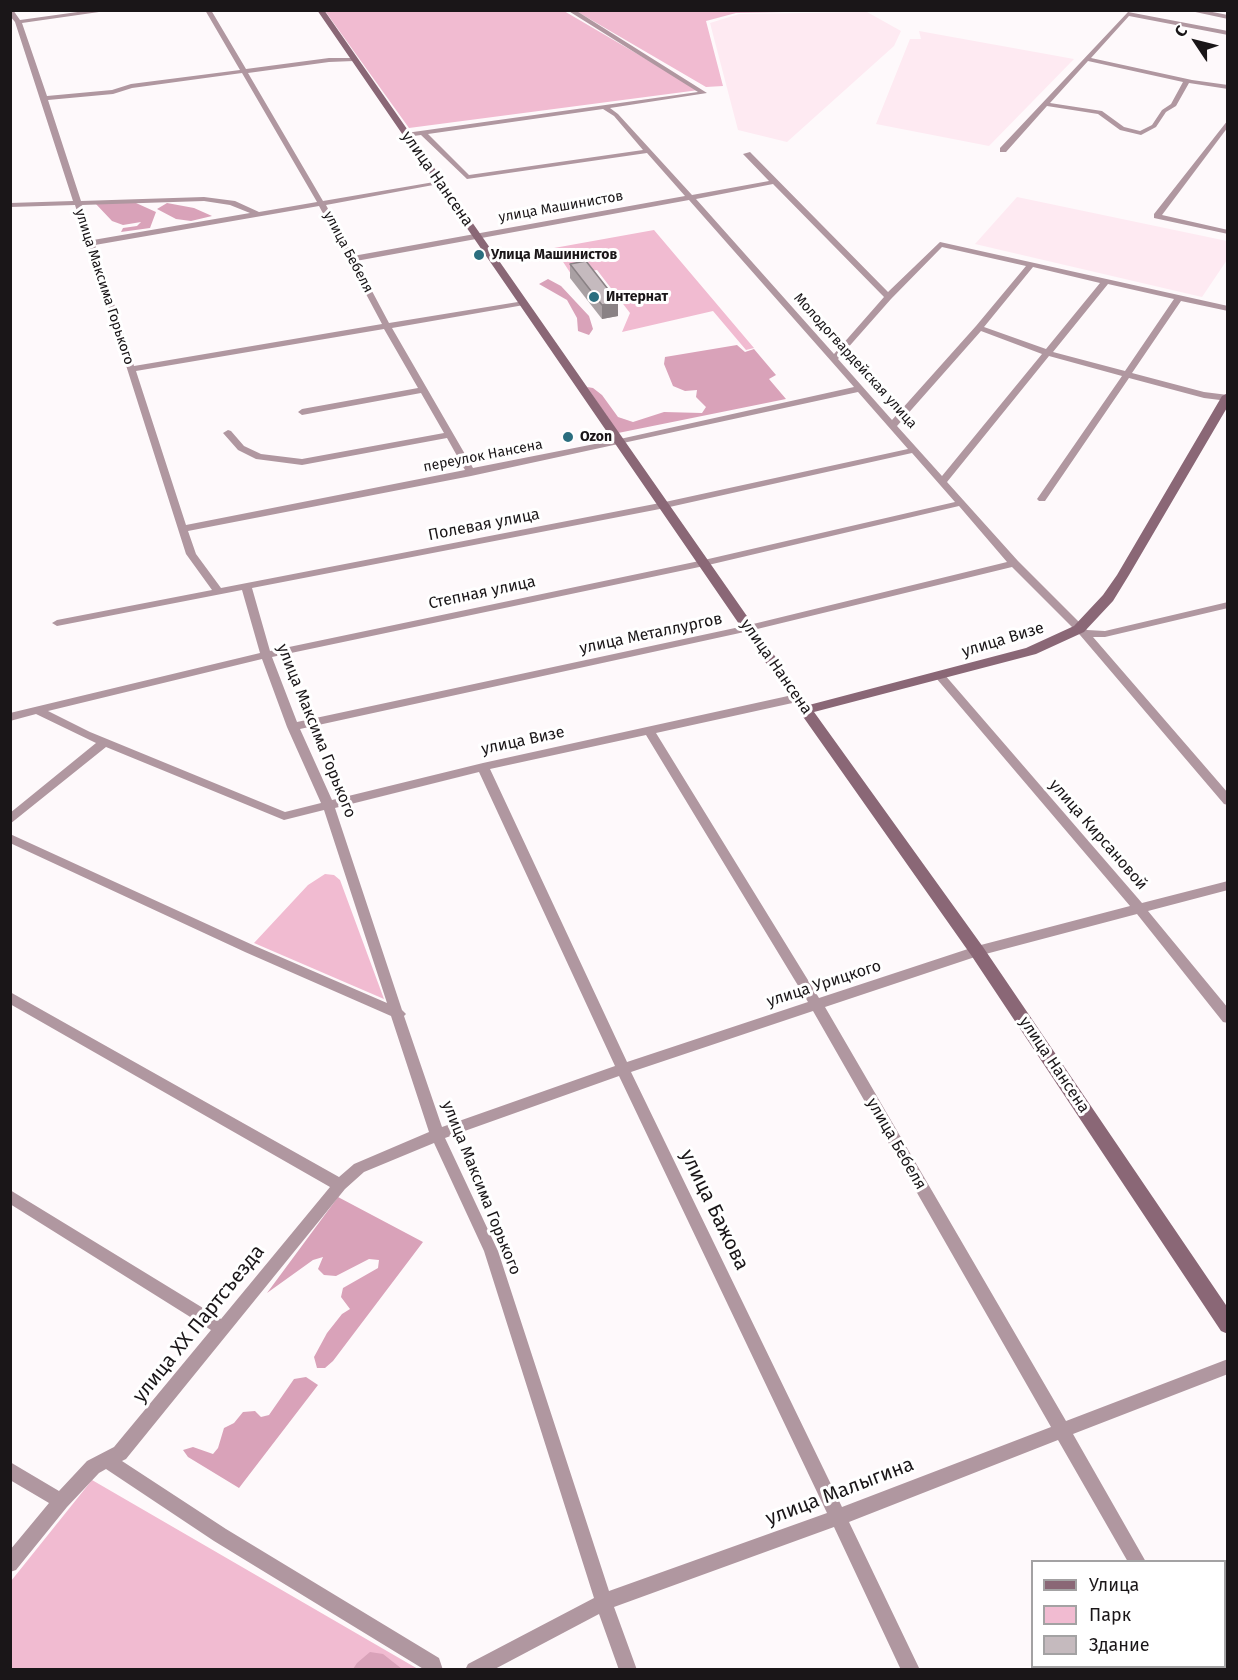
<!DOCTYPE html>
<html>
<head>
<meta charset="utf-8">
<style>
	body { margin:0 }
	#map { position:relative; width:1238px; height:1680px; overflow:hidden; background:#fef9fb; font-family:"Fira Sans",sans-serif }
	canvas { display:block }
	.frame { position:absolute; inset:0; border:12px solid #1a1618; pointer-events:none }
	.legend { position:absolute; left:1031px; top:1560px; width:195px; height:108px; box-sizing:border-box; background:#fff; border:2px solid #a3a2a3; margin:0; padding:8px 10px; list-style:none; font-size:18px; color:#1a1618 }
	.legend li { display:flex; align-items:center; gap:12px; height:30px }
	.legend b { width:30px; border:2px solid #a3a2a3 }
	.north { position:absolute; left:1166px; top:12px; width:60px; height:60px; -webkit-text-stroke:4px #fff; paint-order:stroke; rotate:305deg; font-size:16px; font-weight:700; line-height:24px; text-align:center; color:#1a1618 }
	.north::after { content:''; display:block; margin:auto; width:21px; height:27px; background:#1a1618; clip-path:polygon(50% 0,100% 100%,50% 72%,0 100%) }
</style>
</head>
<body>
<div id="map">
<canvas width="1238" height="1680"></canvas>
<div class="frame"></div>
<ul class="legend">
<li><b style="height:8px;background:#8a6776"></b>Улица</li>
<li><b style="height:16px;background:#f1bbd1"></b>Парк</li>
<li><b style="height:16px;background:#c5babe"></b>Здание</li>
</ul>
<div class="north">С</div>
</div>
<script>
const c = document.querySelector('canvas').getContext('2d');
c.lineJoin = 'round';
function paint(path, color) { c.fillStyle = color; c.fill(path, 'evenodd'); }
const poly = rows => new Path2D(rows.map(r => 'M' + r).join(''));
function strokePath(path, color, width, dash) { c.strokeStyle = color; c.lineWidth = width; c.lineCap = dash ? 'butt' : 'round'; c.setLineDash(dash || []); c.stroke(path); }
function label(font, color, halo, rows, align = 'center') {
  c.font = font + ' "Fira Sans",sans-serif'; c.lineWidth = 6; c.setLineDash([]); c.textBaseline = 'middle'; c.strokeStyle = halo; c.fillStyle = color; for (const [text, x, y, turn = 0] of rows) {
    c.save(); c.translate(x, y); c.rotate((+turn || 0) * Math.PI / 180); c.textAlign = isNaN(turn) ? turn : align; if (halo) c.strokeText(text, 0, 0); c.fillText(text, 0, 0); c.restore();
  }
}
paint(poly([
	[867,12,901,31,894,46,787,142,738,130,710,23,739,14],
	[919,31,1074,59,989,146,876,124,910,39,921,39],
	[1017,197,1227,241,1227,260,1202,297,975,244]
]), '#feeaf2');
paint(poly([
	[325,11,564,11,699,90,409,128],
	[576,11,833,11,736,13,706,21,723,86,706,87],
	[654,230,754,348,746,350,713,311,622,332,630,313,597,270,571,274,554,248],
	[325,874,334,875,340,880,384,999,254,943,308,885],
	[92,1480,418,1669,11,1670,11,1581]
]), '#f1bbd1');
paint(poly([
	[126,202,136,203,156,212,150,228,121,232,123,228,137,226,141,222,123,225,112,221,95,203],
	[167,203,194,208,212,216,191,221,176,219,157,209],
	[548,279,561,286,589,316,593,329,589,335,578,331,577,318,567,300,539,284],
	[737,345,745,352,754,349,776,375,769,379,786,399,618,433,587,387,593,388,602,395,618,417,633,422,664,412,702,413,706,407,696,397,697,390,685,391,673,386,664,364,665,357],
	[338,1197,423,1242,333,1361,325,1368,317,1368,314,1357,327,1333,342,1314,350,1309,341,1297,343,1288,378,1268,379,1260,369,1259,336,1276,324,1275,318,1269,323,1257,313,1260,267,1293],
	[306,1377,318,1385,239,1488,188,1457,183,1450,193,1447,213,1454,218,1448,224,1428,234,1423,243,1412,255,1411,261,1417,269,1415,294,1379],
	[370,1652,383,1654,402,1669,353,1669,357,1663]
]), '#d9a2b9');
paint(poly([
	[10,10,13,10,20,20,92,10,113,10,22,23,47,96,112,90,131,84,240,70,205,10,211,10,246,69,329,58,356,58,356,60,354,61,329,62,248,73,323,201,440,181,444,183,326,205,353,256,685,196,647,153,467,179,421,135,406,137,403,135,406,133,698,92,567,10,575,10,707,93,610,108,618,114,692,195,769,181,743,154,750,152,888,292,940,242,1228,306,1228,311,1181,301,1132,373,1204,392,1228,395,1228,401,1204,398,1129,378,1045,501,1039,501,1037,499,1122,376,1049,356,947,482,1018,561,1087,630,1105,631,1228,602,1228,608,1105,637,1093,637,1228,793,1228,805,1224,804,1080,635,1012,567,749,631,300,729,332,800,483,763,797,694,801,695,802,698,797,702,656,733,819,998,977,946,1130,906,936,678,935,676,936,674,944,674,1142,903,1228,881,1228,890,1148,911,1228,1008,1228,1023,1223,1022,1137,914,978,956,825,1007,1066,1421,1228,1359,1228,1374,1073,1434,1146,1562,1128,1562,1058,1440,849,1522,920,1670,901,1670,834,1527,614,1607,637,1670,619,1670,599,1614,493,1670,465,1670,468,1664,594,1598,484,1251,434,1143,364,1172,345,1189,126,1459,122,1461,226,1529,439,1658,443,1670,425,1670,214,1541,106,1469,99,1473,67,1507,16,1570,10,1572,10,1550,49,1503,10,1480,10,1462,59,1491,87,1461,114,1447,211,1330,10,1204,10,1190,221,1319,330,1187,10,1004,10,992,339,1177,354,1164,429,1132,391,1016,245,952,10,843,10,834,255,946,387,1003,324,810,284,820,106,747,10,824,10,813,96,743,36,714,10,721,10,713,260,653,242,590,57,626,52,623,57,620,212,590,186,554,75,205,10,207,10,203,73,201,15,22,10,16,10,10],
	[242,73,317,202,259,212,235,201,204,197,81,201,48,100,113,94,132,88,242,73],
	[603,109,614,116,643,150,469,175,428,134,603,109],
	[773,184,884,297,834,354,696,199,773,184],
	[689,200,854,387,620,439,473,468,392,328,524,305,528,303,524,301,389,323,356,261,689,200],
	[204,201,230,205,250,213,93,240,82,205,204,201],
	[319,206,382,324,134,366,95,245,319,206],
	[942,247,1026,266,976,326,892,420,838,359,891,299,942,247],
	[1033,267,1100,283,1046,349,984,327,1033,267],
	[1108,284,1174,299,1125,371,1053,352,1108,284],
	[384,329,418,388,302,409,298,412,302,415,421,393,444,433,302,459,261,454,244,446,231,431,228,430,223,433,238,450,256,459,302,465,447,438,465,470,186,525,136,371,384,329],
	[981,331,1042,354,942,476,897,426,981,331],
	[858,392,908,449,665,502,221,588,196,554,188,531,471,476,858,392],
	[912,453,955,502,704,560,270,651,252,588,665,508,912,453],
	[959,506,1007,562,749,625,297,722,272,657,704,566,959,506],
	[262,659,287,727,321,803,285,812,90,732,48,711,262,659],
	[646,735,808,1002,627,1062,490,769,646,735],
	[479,772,615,1066,442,1127,404,1016,406,1014,402,1010,335,808,479,772],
	[813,1011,1051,1427,842,1507,631,1072,813,1011],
	[619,1076,827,1513,609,1591,498,1251,445,1138,619,1076],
	[1186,10,1202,10,1228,15,1228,19,1186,10],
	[1128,12,1228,31,1228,35,1129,16,1091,58,1192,80,1228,85,1228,89,1189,83,1176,106,1166,112,1156,127,1141,135,1120,130,1098,114,1047,106,1006,152,1000,152,1000,148,1128,12],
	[1088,61,1183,82,1171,104,1162,110,1152,125,1140,131,1124,127,1102,111,1050,103,1088,61],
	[1228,120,1228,127,1162,215,1228,230,1228,234,1154,218,1154,214,1228,120],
	[1191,1666,1210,1666,1211,1670,1193,1670,1191,1666]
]), '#b097a0');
paint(poly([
	[317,10,324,10,809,705,1026,648,1074,626,1103,595,1117,575,1222,396,1228,393,1228,406,1129,575,1113,601,1084,632,1036,654,814,712,983,947,1228,1308,1228,1334,1221,1331,971,955,792,701,317,10]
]), '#8a6776');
paint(poly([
	[570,264,618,316,602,319,570,278]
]), '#a9a0a3');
paint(poly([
	[618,302,618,316,602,319,602,305]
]), '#8a8285');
const building = poly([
	[586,261,618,302,602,305,570,264,586,261]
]);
paint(building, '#c5babe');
strokePath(building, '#8a8285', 1.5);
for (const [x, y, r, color] of [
	[479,255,6,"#2b6e7f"],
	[594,297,6,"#2b6e7f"],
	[568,437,6,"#2b6e7f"]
]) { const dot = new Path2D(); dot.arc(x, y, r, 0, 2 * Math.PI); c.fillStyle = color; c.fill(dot); strokePath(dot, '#fff', 2); }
label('14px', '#1a1618', '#fff', [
	["улица Машинистов",561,207,-10],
	["улица Бебеля",348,252,62],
	["улица Максима Горького",104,287,72],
	["Молодогвардейская улица",855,361,48],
	["переулок Нансена",483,456,-11]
]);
label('bold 14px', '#1a1618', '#fff', [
	["Улица Машинистов",491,255],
	["Интернат",606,297],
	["Ozon",580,437]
], 'left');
label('16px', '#1a1618', '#fff', [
	["улица Нансена",437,179,55],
	["Полевая улица",484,525,-11],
	["Степная улица",482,593,-12],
	["улица Металлургов",651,634,-12],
	["улица Визе",1003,640,-17],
	["улица Нансена",776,667,55],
	["улица Максима Горького",316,731,68],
	["улица Визе",523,741,-12],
	["улица Кирсановой",1098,835,49],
	["улица Урицкого",824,984,-18],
	["улица Нансена",1054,1065,56],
	["улица Бебеля",896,1144,60],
	["улица Максима Горького",481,1188,68]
]);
label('20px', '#1a1618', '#fff', [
	["улица Бажова",714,1210,64],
	["улица XX Партсъезда",199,1324,-51],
	["улица Малыгина",840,1492,-21]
]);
</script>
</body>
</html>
